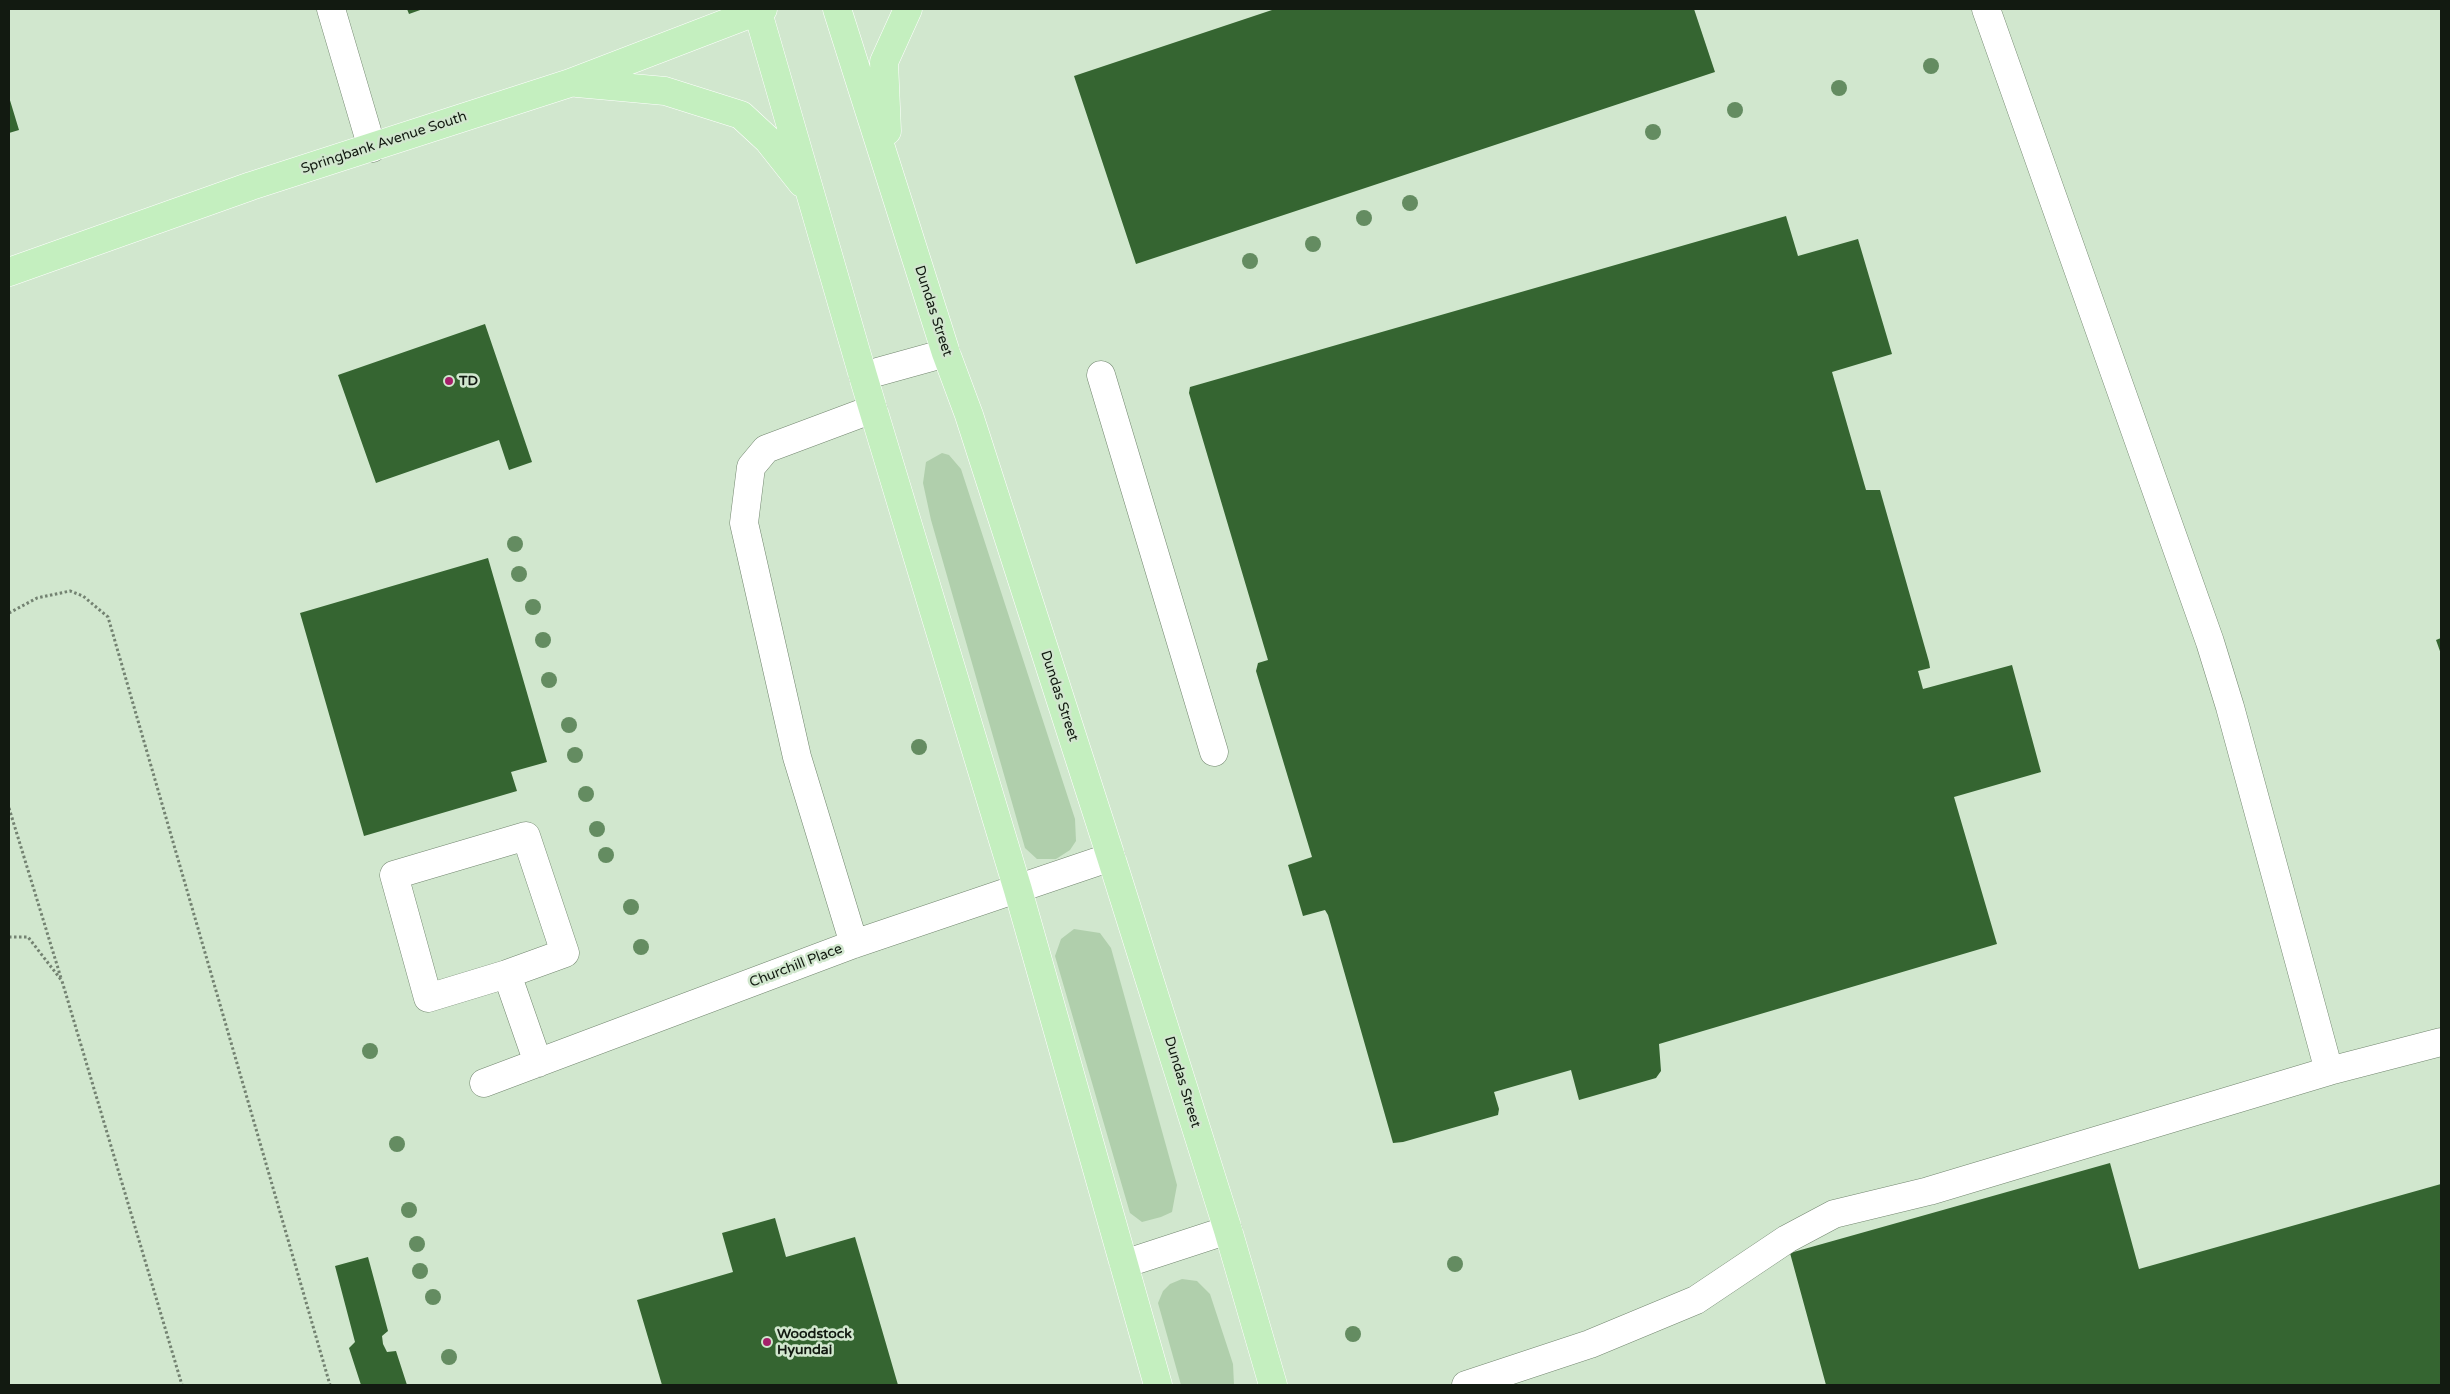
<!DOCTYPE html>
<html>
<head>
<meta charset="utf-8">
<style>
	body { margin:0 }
	#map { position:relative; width:2450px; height:1394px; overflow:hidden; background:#d1e7ce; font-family:"Varela Round",sans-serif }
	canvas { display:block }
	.frame { position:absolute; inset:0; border:10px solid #121a11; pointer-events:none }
</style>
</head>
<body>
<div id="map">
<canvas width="2450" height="1394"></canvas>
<div class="frame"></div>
</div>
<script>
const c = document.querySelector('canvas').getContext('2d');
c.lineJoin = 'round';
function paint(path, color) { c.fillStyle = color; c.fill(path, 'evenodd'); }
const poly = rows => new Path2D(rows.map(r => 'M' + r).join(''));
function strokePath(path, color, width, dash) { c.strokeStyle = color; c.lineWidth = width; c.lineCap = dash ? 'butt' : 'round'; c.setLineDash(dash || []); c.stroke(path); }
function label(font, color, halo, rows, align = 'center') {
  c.font = font + ' "Varela Round",sans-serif'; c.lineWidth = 5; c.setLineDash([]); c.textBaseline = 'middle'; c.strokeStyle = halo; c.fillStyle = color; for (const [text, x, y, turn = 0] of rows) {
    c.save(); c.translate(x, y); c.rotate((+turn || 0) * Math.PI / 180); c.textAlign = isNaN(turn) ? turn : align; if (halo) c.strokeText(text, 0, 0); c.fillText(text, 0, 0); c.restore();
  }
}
paint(poly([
	[942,453,949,455,961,469,1075,819,1076,841,1070,850,1056,859,1037,859,1025,848,931,520,923,483,926,462],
	[1074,929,1100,933,1111,948,1177,1185,1172,1212,1161,1217,1142,1222,1130,1213,1055,956,1061,939],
	[1182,1279,1197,1281,1210,1294,1233,1364,1234,1385,1181,1385,1158,1303,1163,1291,1170,1284]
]), '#b0cfac');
paint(poly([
	[407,9,423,9,409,14],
	[1275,9,1694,9,1715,72,1136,264,1074,76],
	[9,97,19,130,9,133],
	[1786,216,1798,256,1858,239,1892,354,1832,372,1866,490,1880,490,1929,662,1930,668,1918,671,1923,689,2012,665,2041,772,1954,797,1997,944,1659,1044,1661,1071,1656,1078,1579,1100,1571,1070,1494,1092,1499,1109,1498,1115,1403,1142,1393,1143,1328,915,1325,910,1303,916,1288,865,1312,857,1256,671,1258,663,1268,660,1189,393,1190,387],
	[485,324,532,462,509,470,499,440,376,483,338,375],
	[488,558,547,762,511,772,517,791,364,836,300,613],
	[2441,638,2441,654,2436,640],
	[2110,1163,2139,1269,2441,1184,2441,1385,1826,1385,1790,1253],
	[775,1218,786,1257,855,1237,898,1385,662,1385,637,1300,733,1272,722,1233],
	[368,1257,388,1331,382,1336,383,1344,387,1352,396,1351,407,1385,361,1385,349,1348,355,1342,335,1266]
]), '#356531');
const minor = poly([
	[331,9,372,148],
	[1986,9,2210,642,2230,707,2329,1071],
	[1101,375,1214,752],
	[863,376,946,353],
	[854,944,797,757,744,523,751,467,766,449,873,409],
	[507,974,428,998,394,875,526,836,565,953,507,974,538,1063],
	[484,1083,854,944,1111,857],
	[1124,1264,1228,1230],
	[1466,1385,1590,1344,1696,1300,1787,1239,1834,1214,1929,1191,2329,1071,2441,1042]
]);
const major = poly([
	[757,9,863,376,1018,890,1158,1385],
	[837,9,946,353,969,415,1111,857,1228,1230,1273,1385],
	[577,83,665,91,741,115,768,140,802,183],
	[887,131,884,62,908,9],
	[9,272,251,186,570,83,763,9]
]);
strokePath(minor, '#72866f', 29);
strokePath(major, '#fff', 29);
strokePath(poly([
	[9,613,37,598,70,591,83,596,108,617,330,1385],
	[9,808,61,978],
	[9,937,28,937,62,981,182,1385]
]), '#738271', 3, [2.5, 2.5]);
strokePath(minor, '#fff', 28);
strokePath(major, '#c4efbf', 28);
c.fillStyle = '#648c61';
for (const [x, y] of [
	[1931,66],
	[1839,88],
	[1735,110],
	[1653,132],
	[1410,203],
	[1364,218],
	[1313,244],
	[1250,261],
	[515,544],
	[519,574],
	[533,607],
	[543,640],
	[549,680],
	[569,725],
	[919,747],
	[575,755],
	[586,794],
	[597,829],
	[606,855],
	[631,907],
	[641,947],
	[370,1051],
	[397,1144],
	[409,1210],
	[417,1244],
	[1455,1264],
	[420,1271],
	[433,1297],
	[1353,1334],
	[449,1357]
]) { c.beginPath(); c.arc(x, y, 8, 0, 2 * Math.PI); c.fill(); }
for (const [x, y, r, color] of [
	[449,381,5,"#a5206a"],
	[767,1342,5,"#a5206a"]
]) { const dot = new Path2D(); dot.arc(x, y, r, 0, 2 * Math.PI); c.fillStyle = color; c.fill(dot); strokePath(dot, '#d1e7ce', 2); }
label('14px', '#121a11', '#d1e7ce', [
	["Springbank Avenue South",384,143,-18],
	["Dundas Street",933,311,72],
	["Dundas Street",1059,696,72],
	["Churchill Place",796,966,-21],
	["Dundas Street",1182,1082,73]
]);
label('bold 14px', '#121a11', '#d1e7ce', [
	["TD",459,381],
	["Woodstock",777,1334],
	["Hyundai",777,1350]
], 'left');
</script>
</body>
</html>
